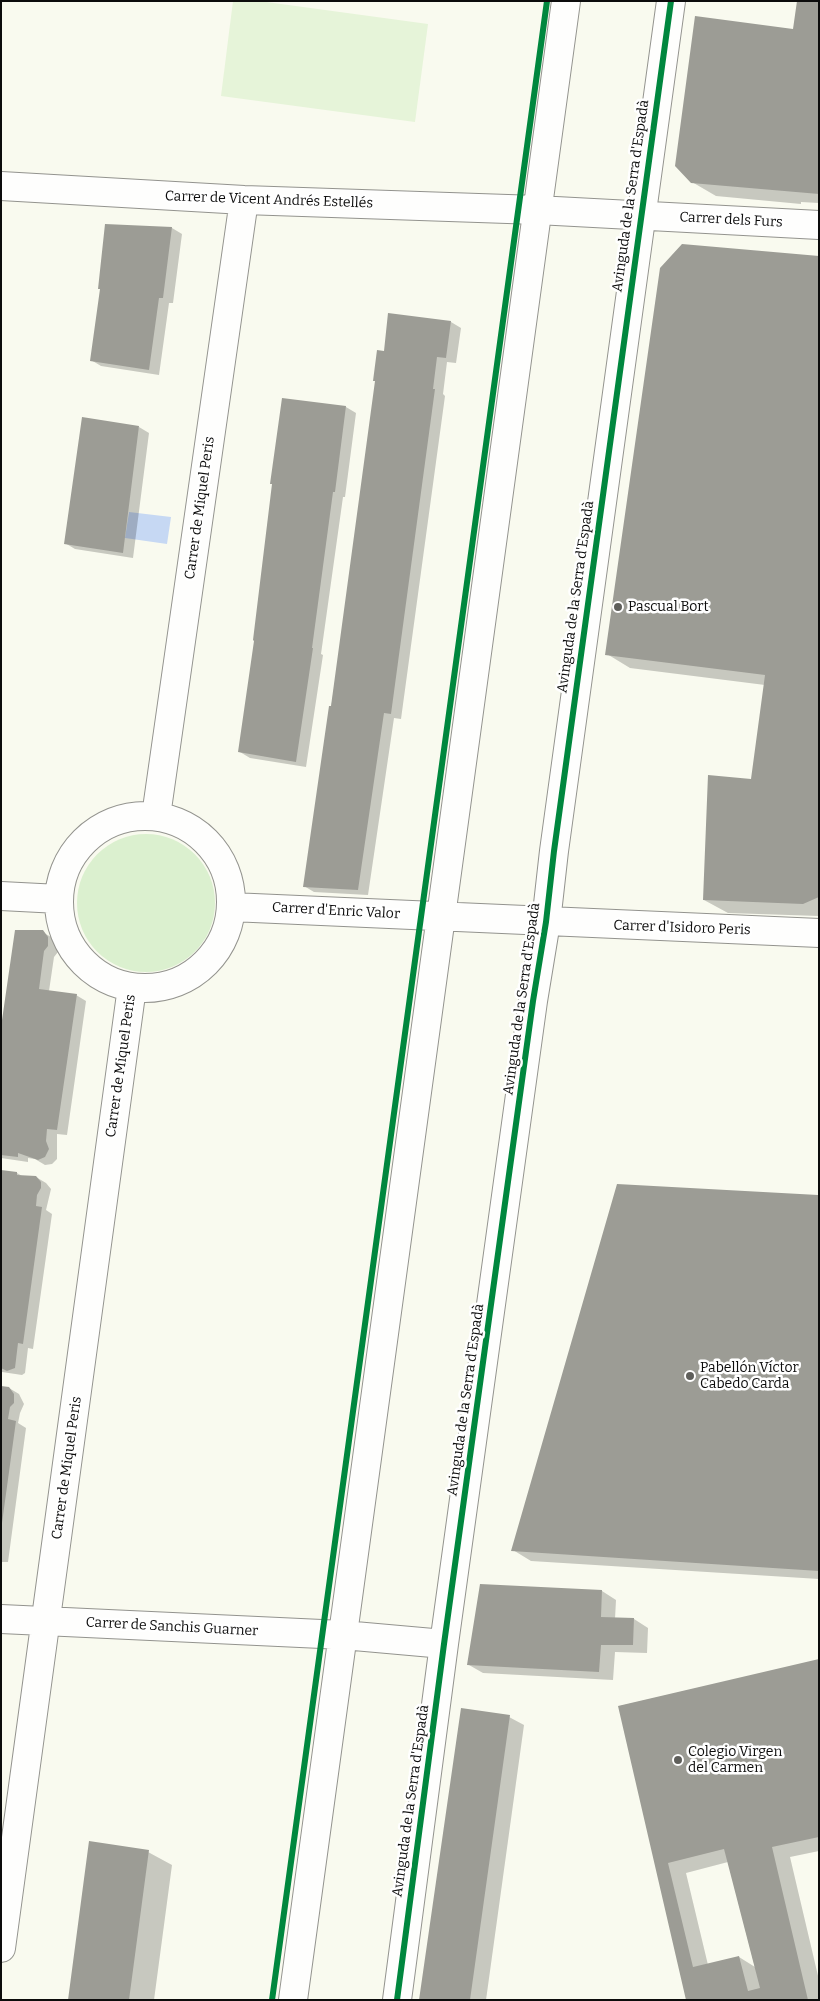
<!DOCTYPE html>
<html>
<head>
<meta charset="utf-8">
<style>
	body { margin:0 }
	#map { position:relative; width:820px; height:2001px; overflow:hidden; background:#f9faef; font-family:Bitter,serif }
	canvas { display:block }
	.frame { position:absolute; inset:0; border:2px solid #0c0c0c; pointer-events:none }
</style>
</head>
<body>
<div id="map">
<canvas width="820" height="2001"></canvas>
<div class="frame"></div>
</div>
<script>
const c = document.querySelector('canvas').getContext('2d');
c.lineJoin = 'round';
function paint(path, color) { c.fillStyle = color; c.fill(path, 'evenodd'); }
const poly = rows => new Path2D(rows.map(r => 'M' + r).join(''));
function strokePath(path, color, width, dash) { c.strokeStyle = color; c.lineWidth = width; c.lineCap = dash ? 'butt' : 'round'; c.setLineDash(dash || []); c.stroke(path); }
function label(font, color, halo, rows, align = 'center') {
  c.font = font + ' Bitter,serif'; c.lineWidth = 5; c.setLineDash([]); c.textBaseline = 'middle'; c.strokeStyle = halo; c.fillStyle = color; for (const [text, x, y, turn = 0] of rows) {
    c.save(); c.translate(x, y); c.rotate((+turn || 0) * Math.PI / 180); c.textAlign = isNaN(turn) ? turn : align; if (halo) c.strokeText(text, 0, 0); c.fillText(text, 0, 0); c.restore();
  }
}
paint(poly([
	'77 903a69 69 0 1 1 138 0a69 69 0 1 1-138 0Z'
]), '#dbf0cf');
paint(poly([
	[233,1,259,1,428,24,415,122,221,96]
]), '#e6f4d9');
paint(poly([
	[129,512,171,517,167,544,125,538]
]), '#c6d8f3');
paint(poly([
	[795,1,819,1,819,203,801,202,801,204,716,196,692,182,794,31,798,2],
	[107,225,172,228,182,234,173,303,169,303,159,375,101,366,91,360,101,290],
	[819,257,819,916,728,913,704,900,752,781,765,685,630,668,607,654],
	[451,322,461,328,456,363,447,362,443,394,445,396,401,719,394,718,368,895,314,892,304,886,385,352],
	[283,399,346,407,356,413,345,497,343,497,321,654,323,655,306,767,250,758,240,752,255,641],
	[139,427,149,433,133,558,75,549,65,543],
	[42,932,53,938,58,944,58,952,54,957,49,991,76,995,86,1001,67,1135,57,1134,57,1159,52,1164,45,1165,35,1159,28,1158,28,1162,1,1158,1,1036],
	[1,1171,17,1173,22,1176,36,1177,46,1183,51,1189,46,1210,52,1214,33,1349,28,1348,25,1373,22,1375,2,1372,1,1375],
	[818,1197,819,1579,531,1561,513,1550],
	[1,1388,9,1388,19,1394,24,1404,20,1413,18,1423,26,1428,8,1562,2,1562,1,1564],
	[602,1591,616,1600,615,1619,634,1619,648,1628,647,1653,615,1652,613,1680,483,1673,469,1665],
	[819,1660,819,1851,790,1857,819,1980,819,2000,688,2000,620,1706],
	[728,1862,755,1967,739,1957,708,1965,686,1873],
	[509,1717,524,1725,486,2000,420,2000],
	[148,1852,172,1865,154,2000,69,2000]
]), '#0003');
paint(poly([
	[797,1,819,1,819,194,691,183,675,166,695,16,793,29],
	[105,224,172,227,163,298,159,298,149,370,90,361,100,289,98,289],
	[682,244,819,256,819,897,803,904,703,900,708,775,751,779,765,675,605,655,660,268],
	[388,313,451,321,446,358,437,357,433,389,435,389,391,714,384,713,358,890,303,887,329,706,331,706,375,381,373,381,377,350,384,351],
	[282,398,346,406,335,492,333,492,312,648,313,648,296,762,238,752,254,641,253,640,272,484,270,484],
	[82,417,139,426,123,553,64,544],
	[15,930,43,930,48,937,48,946,44,951,39,989,77,994,57,1130,47,1129,46,1141,49,1149,45,1157,38,1160,18,1153,18,1157,1,1155,1,1027],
	[1,1170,17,1172,17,1175,36,1176,41,1182,41,1188,37,1195,36,1206,42,1207,23,1344,18,1343,15,1368,7,1371,1,1368],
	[617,1184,818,1195,819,1571,511,1551],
	[1,1386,9,1387,14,1394,14,1403,10,1407,8,1419,16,1421,2,1523],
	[480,1584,602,1590,601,1617,634,1618,633,1645,601,1645,599,1672,467,1665],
	[819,1659,819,1837,772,1847,808,2000,686,2000,618,1706],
	[724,1849,760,1988,748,1991,739,1956,693,1967,668,1863],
	[461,1708,510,1715,470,2000,419,2000],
	[89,1841,149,1850,129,2000,68,2000]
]), '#9c9c95');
const minor = poly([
	[1,186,244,200,537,210,819,225],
	[156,816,244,200],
	'59 902a86 86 0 1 1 172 0a86 86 0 1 1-172 0Z',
	[1,896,59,899],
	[231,907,819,933],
	[1,1619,343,1635,444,1644],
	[1,1948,132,987],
	[293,2000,566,1],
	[397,2000,444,1644,533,1001,546,922,554,851,671,1]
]);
strokePath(minor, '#93938e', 30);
strokePath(minor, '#fefefd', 28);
strokePath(poly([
	[272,2000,547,1],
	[397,2000,444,1644,533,1001,546,922,554,851,671,1]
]), '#00873e', 6);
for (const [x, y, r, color] of [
	[618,607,5,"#5f5f5b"],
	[690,1376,5,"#5f5f5b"],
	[678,1760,5,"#5f5f5b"]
]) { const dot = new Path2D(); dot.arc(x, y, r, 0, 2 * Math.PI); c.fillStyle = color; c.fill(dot); strokePath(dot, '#fff', 2); }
label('14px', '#0c0c0c', '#fff', [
	["Avinguda de la Serra d'Espadà",631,196,-82],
	["Carrer de Vicent Andrés Estellés",269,200,2],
	["Carrer dels Furs",731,220,3],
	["Carrer de Miquel Peris",200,508,-82],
	["Avinguda de la Serra d'Espadà",576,597,-82],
	["Carrer d'Enric Valor",336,911,3],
	["Carrer d'Isidoro Peris",682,928,2],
	["Avinguda de la Serra d'Espadà",522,999,-82],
	["Carrer de Miquel Peris",121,1066,-82],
	["Avinguda de la Serra d'Espadà",466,1400,-82],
	["Carrer de Miquel Peris",67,1468,-82],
	["Carrer de Sanchis Guarner",172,1627,3],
	["Avinguda de la Serra d'Espadà",411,1801,-82]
]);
label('14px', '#0c0c0c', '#fff', [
	["Pascual Bort",628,607],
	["Pabellón Víctor",700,1368],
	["Cabedo Carda",700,1384],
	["Colegio Virgen",688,1752],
	["del Carmen",688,1768]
], 'left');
</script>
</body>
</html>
